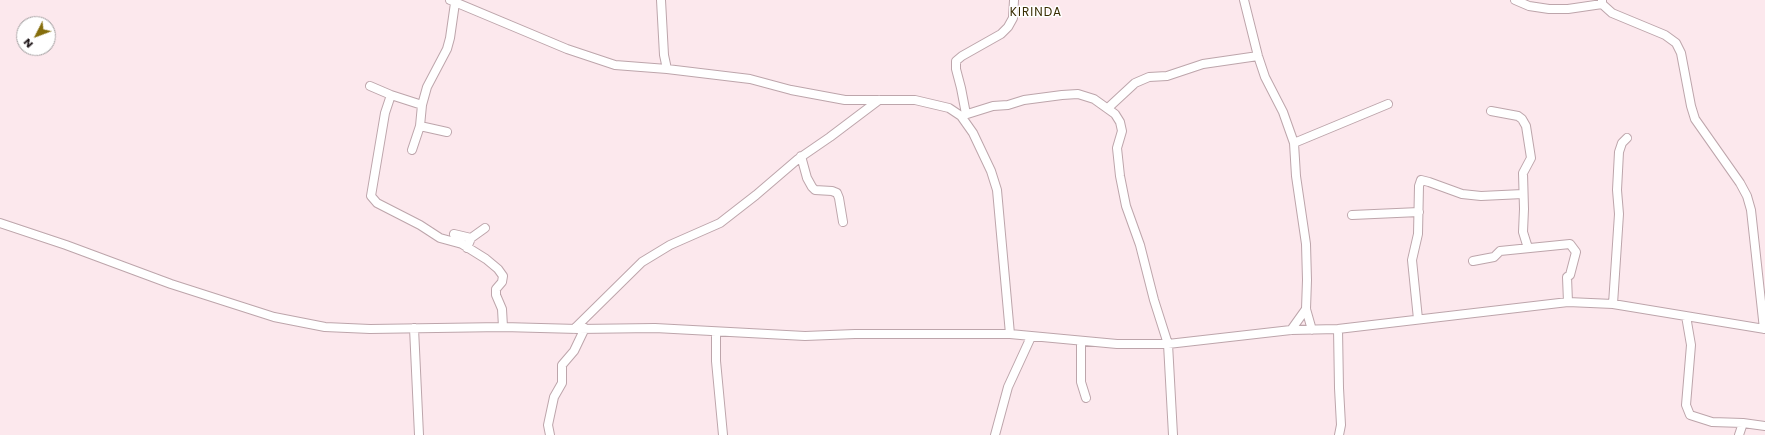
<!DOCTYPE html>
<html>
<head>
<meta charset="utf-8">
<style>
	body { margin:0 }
	#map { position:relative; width:1765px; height:435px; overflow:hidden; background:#fce8ed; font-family:Poppins,sans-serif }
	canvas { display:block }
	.north { position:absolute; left:16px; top:16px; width:40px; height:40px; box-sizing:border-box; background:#fff; border:1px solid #a3a0a1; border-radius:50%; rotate:228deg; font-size:11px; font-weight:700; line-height:16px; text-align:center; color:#1a1114 }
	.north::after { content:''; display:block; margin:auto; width:14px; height:18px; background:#856d0b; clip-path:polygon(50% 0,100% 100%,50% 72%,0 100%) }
</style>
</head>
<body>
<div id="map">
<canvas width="1765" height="435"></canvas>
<div class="north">N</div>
</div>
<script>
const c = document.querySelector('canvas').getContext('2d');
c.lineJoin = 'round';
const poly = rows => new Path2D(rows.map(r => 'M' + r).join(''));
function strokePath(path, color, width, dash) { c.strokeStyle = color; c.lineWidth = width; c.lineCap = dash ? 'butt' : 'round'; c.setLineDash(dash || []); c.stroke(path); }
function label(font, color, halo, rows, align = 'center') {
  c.font = font + ' Poppins,sans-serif'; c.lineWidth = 3; c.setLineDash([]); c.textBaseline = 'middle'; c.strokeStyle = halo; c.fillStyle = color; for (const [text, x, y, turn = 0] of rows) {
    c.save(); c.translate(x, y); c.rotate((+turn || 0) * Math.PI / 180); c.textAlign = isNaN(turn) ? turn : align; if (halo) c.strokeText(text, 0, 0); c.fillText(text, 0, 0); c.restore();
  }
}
const minor = poly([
	[450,0,567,49,615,65,667,69,750,79,791,90,845,100,915,100,949,108,961,116,973,133,991,171,997,190,1010,334],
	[661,0,664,55,667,69],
	[1244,0,1258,56,1265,77,1283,112,1294,143,1296,176,1306,244,1307,280,1306,309,1312,330],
	[1515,0,1529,6,1549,9,1568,9,1602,4],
	[1602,0,1602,4,1612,13,1665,35,1676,43,1681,53,1691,106,1695,119,1740,183,1747,196,1751,210,1764,329],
	[370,86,391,95,422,105],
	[391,95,385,113,371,196,377,203,420,225,440,238,462,244,486,259,498,269,503,276,502,282,496,289,496,295,502,309,503,327],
	[1108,108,1135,83,1149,77,1167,76,1203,64,1258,56],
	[1491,111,1518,116,1522,119,1526,126,1531,158,1523,173,1524,209,1523,232,1528,248],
	[966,114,961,88,956,69,956,61,962,56,1001,34,1008,27,1013,18,1014,0],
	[961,116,993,106,1008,105,1024,100,1062,95,1078,94,1094,99,1115,114,1120,122,1122,131,1117,148,1120,176,1126,206,1140,245,1154,300,1168,344,1173,435],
	[420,126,447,132],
	[1294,143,1388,104],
	[412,150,420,126,422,105,427,87,447,49,450,38,455,3],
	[801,156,807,178,812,187,815,190,832,191,837,193,839,198,843,222],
	[1352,215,1419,212],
	[0,223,66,245,171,284,274,317,325,327,370,329,503,327,578,329,655,328,805,336,855,334,1010,334,1117,344,1168,344,1291,330,1338,329,1568,302,1613,304,1765,329],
	[454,234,471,238],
	[467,248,471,238,485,228],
	[1473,261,1494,257,1500,251,1570,244,1576,252,1570,275,1567,277,1568,302],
	[1613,304,1619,214,1617,190,1619,152,1622,143,1627,138],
	[1686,316,1691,345,1686,405,1690,415,1712,422,1743,423,1765,426],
	[1418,319,1412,260,1418,234,1419,186,1421,180,1429,182,1462,194,1481,196,1523,194],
	[414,328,419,435],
	[574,329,642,262,670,245,720,223,756,195,798,159,830,137,879,100],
	[1338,329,1339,388,1341,425,1339,435],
	[1291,330,1306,309],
	[716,332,716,361,723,435],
	[1081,341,1081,382,1086,398],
	[550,435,548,425,554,397,562,383,562,365,574,351,585,328],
	[995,435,1008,387,1031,337],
	[1739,435,1743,423]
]);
strokePath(minor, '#bda5ab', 10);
strokePath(minor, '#fff', 8);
c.letterSpacing = '1px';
label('12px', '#392d02', '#fff', [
	["KIRINDA",1036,13]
]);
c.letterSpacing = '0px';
</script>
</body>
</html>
